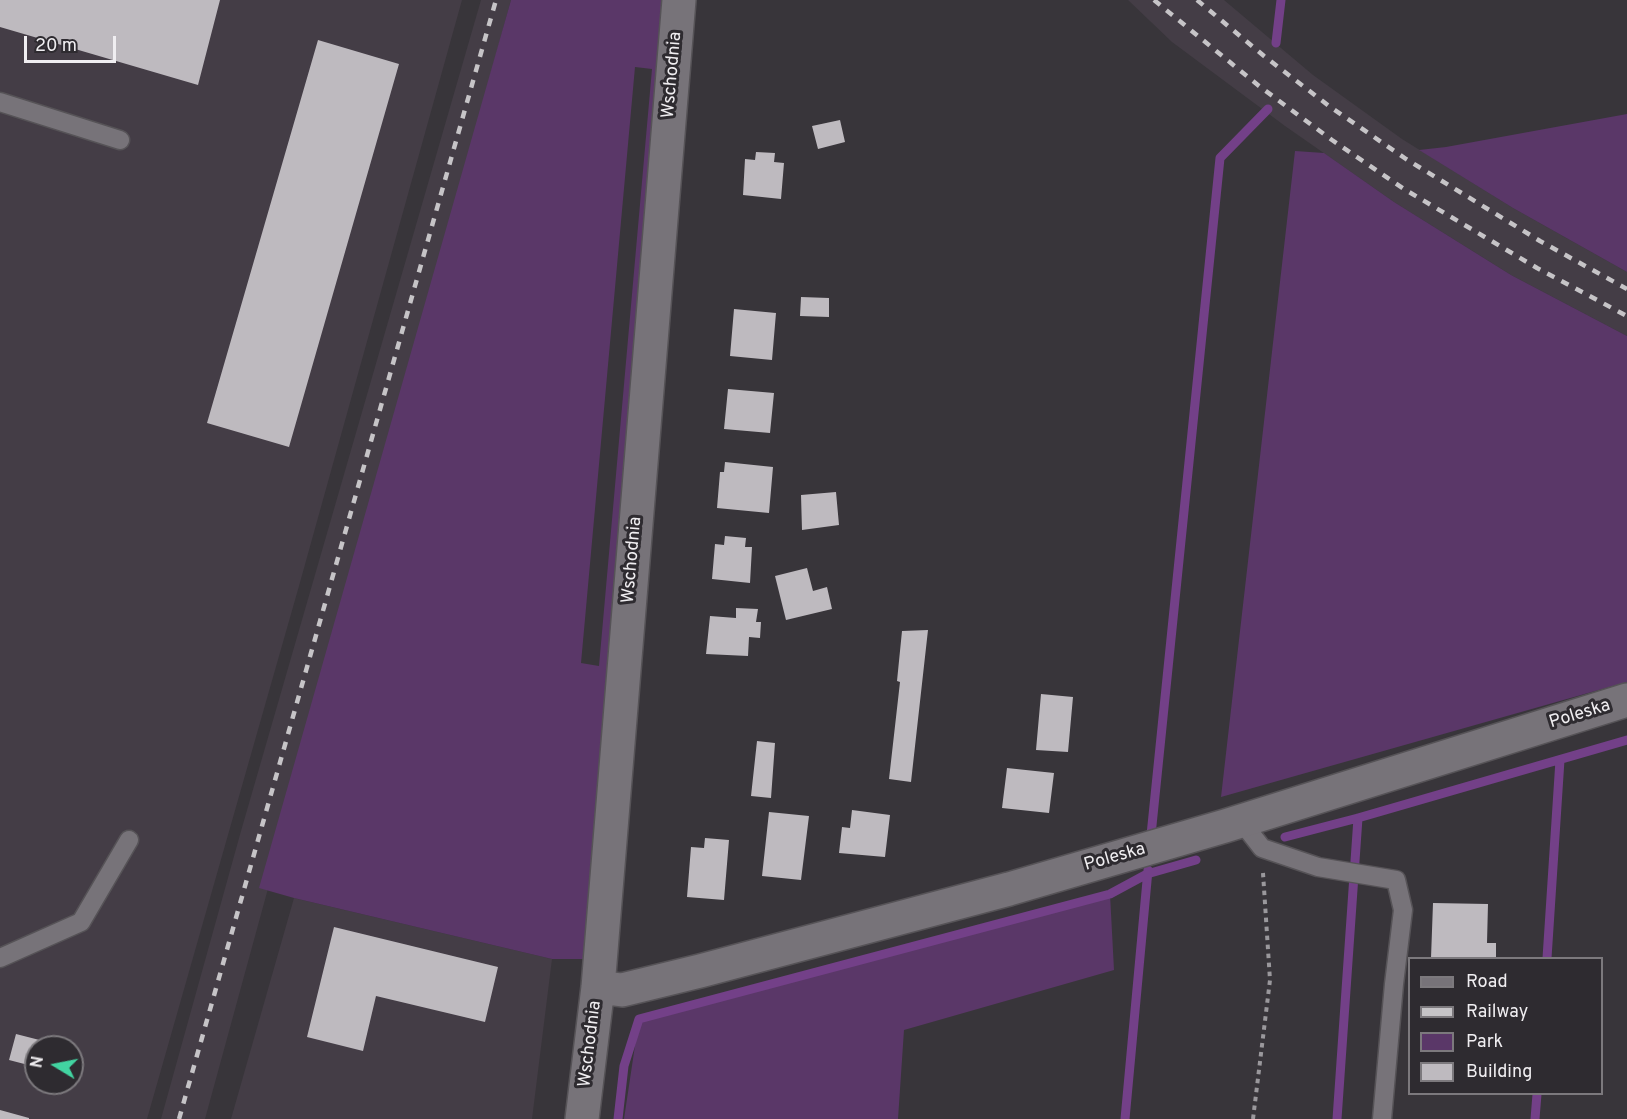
<!DOCTYPE html>
<html>
<head>
<meta charset="utf-8">
<style>
	body { margin:0 }
	#map { position:relative; width:1627px; height:1119px; overflow:hidden; background:#38353a; font-family:Overpass,sans-serif }
	canvas { display:block }
	.legend { position:absolute; left:1408px; top:957px; width:195px; height:138px; box-sizing:border-box; background:#2e2b30; border:2px solid #7c797d; margin:0; padding:8px 10px; list-style:none; font-size:18px; color:#f0eef1 }
	.legend li { display:flex; align-items:center; gap:12px; height:30px }
	.legend b { width:30px; border:2px solid #7c797d }
	.north { position:absolute; left:24px; top:1035px; width:60px; height:60px; box-sizing:border-box; background:#2e2b30; border:2px solid #7c797d; border-radius:50%; rotate:280deg; font-size:16px; font-weight:700; line-height:24px; text-align:center; color:#f0eef1 }
	.north::after { content:''; display:block; margin:auto; width:21px; height:27px; background:#42d4a1; clip-path:polygon(50% 0,100% 100%,50% 72%,0 100%) }
	.scale { position:absolute; left:24px; top:36px; width:92px; height:27px; box-sizing:border-box; border:3px solid #f0eef1; border-top:0; padding-left:8px; font-size:18px; line-height:21px; white-space:nowrap; color:#f0eef1; -webkit-text-stroke:4px #2e2b30; paint-order:stroke }
</style>
</head>
<body>
<div id="map">
<canvas width="1627" height="1119"></canvas>
<ul class="legend">
<li><b style="height:8px;background:#777379"></b>Road</li>
<li><b style="height:8px;background:#c6c4c7"></b>Railway</li>
<li><b style="height:16px;background:#5a3768"></b>Park</li>
<li><b style="height:16px;background:#bebabf"></b>Building</li>
</ul>
<div class="north">N</div>
<div class="scale">20 m</div>
</div>
<script>
const c = document.querySelector('canvas').getContext('2d');
c.lineJoin = 'round';
function paint(path, color) { c.fillStyle = color; c.fill(path, 'evenodd'); }
const poly = rows => new Path2D(rows.map(r => 'M' + r).join(''));
function strokePath(path, color, width, dash) { c.strokeStyle = color; c.lineWidth = width; c.lineCap = dash ? 'butt' : 'round'; c.setLineDash(dash || []); c.stroke(path); }
function label(font, color, halo, rows, align = 'center') {
  c.font = font + ' Overpass,sans-serif'; c.lineWidth = 6; c.setLineDash([]); c.textBaseline = 'middle'; c.strokeStyle = halo; c.fillStyle = color; for (const [text, x, y, turn = 0] of rows) {
    c.save(); c.translate(x, y); c.rotate((+turn || 0) * Math.PI / 180); c.textAlign = isNaN(turn) ? turn : align; if (halo) c.strokeText(text, 0, 0); c.fillText(text, 0, 0); c.restore();
  }
}
paint(poly([
	[0,0,462,0,299,586,147,1119,0,1119],
	[36,1047,72,1047,72,1083,36,1083],
	[481,0,511,0,205,1119,161,1119,241,831],
	[1128,0,1224,0,1313,75,1402,139,1513,208,1627,272,1627,336,1511,275,1394,202,1285,126,1172,42],
	[294,898,552,959,532,1119,231,1119]
]), '#443d46');
paint(poly([
	[511,0,668,0,586,959,552,959,294,898,259,888],
	[635,67,652,69,599,666,581,663],
	[1627,114,1627,272,1513,208,1419,150,1446,147],
	[1295,151,1324,153,1394,202,1511,275,1627,336,1627,682,1221,797],
	[1110,894,1114,970,904,1030,898,1119,624,1119,639,1019]
]), '#5a3768');
strokePath(poly([
	[1276,43,1281,0],
	[1151,835,1220,158,1268,109],
	[1285,837,1358,818,1627,740],
	[1547,958,1560,760],
	[618,1119,624,1066,639,1019,1110,894,1147,874,1196,860],
	[1125,1119,1148,870],
	[1337,1119,1358,818],
	[1535,1119,1537,1094]
]), '#734088', 9);
paint(poly([
	[0,0,220,0,198,85,0,27],
	[318,40,399,64,289,447,207,423],
	[840,120,845,142,818,149,812,126],
	[756,152,775,153,774,162,784,163,781,199,743,195,745,159,755,160],
	[801,297,829,298,829,317,800,316],
	[734,309,776,313,772,360,730,356],
	[728,389,774,393,770,433,724,429],
	[725,462,773,467,769,513,717,508,720,472,724,472],
	[836,492,839,525,802,530,801,495],
	[725,536,746,538,745,547,752,547,750,583,712,579,715,544,724,545],
	[807,568,813,591,827,587,832,609,786,620,775,576],
	[736,608,758,609,756,622,761,622,760,638,749,637,748,656,706,654,710,616,736,618],
	[928,630,911,782,889,779,900,682,897,681,902,631],
	[1041,694,1073,697,1068,752,1036,750],
	[757,741,775,743,771,798,751,796],
	[1007,768,1054,773,1049,813,1002,808],
	[852,810,890,815,885,857,839,853,842,827,850,828],
	[769,812,809,816,801,880,762,876],
	[705,838,729,840,724,900,687,897,691,847,704,848],
	[1433,903,1488,904,1487,943,1496,943,1496,958,1431,958],
	[334,927,498,967,485,1022,376,996,363,1051,307,1037],
	[16,1034,63,1046,63,1047,36,1047,36,1067,9,1060],
	[0,1110,29,1118,29,1119,0,1119]
]), '#bebabf');
const lane = poly([
	[0,102,120,140],
	[1241,821,1262,848,1318,867,1396,880,1403,910,1394,984,1382,1119],
	[0,958,81,922,129,840]
]);
const street = poly([
	[598,987,622,990,700,971,1009,889,1225,826,1627,700],
	[582,1119,598,987,679,0]
]);
strokePath(lane, '#565357', 21);
strokePath(street, '#565357', 36);
strokePath(poly([
	[1253,1119,1270,980,1263,873]
]), '#9a989c', 4, [4.5, 4.5]);
strokePath(lane, '#777379', 18);
strokePath(street, '#777379', 33);
strokePath(poly([
	[1154,0,1259,86,1332,140,1404,189,1537,268,1627,316],
	[1197,0,1264,56,1329,106,1406,159,1540,241,1627,289],
	[179,1119,496,0]
]), '#c6c4c7', 4.5, [8, 8]);
label('18px', '#f0eef1', '#2e2b30', [
	["Wschodnia",673,75,-85],
	["Wschodnia",633,560,-85],
	["Poleska",1580,715,-17],
	["Poleska",1115,858,-16],
	["Wschodnia",591,1044,-83]
]);
</script>
</body>
</html>
